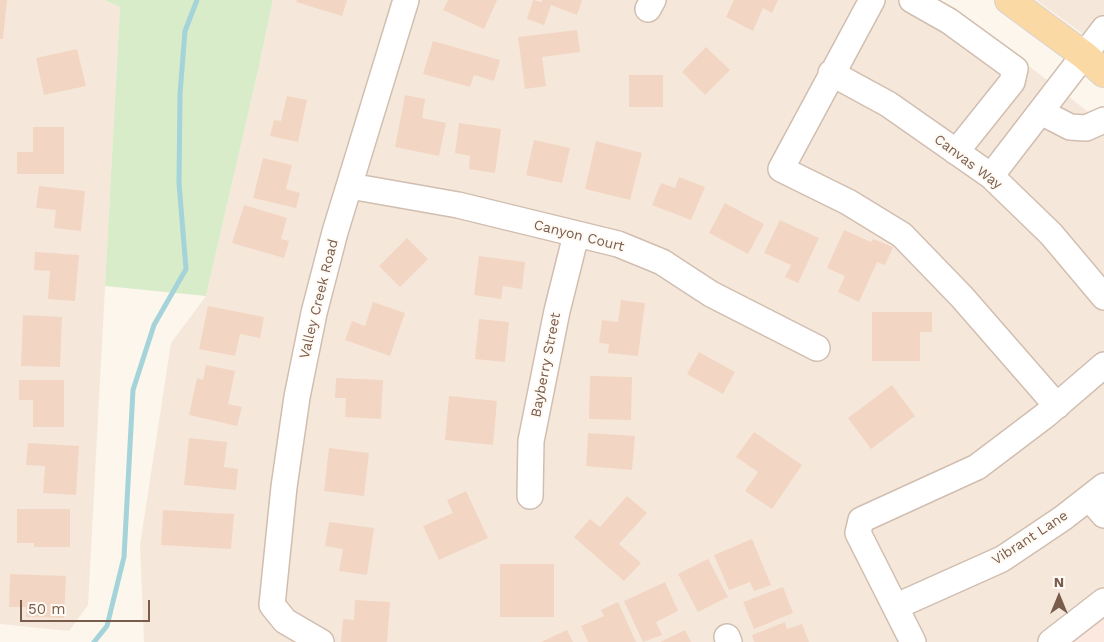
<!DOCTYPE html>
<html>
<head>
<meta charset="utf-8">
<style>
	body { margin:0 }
	#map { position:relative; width:1104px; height:642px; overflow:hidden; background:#fdf6ec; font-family:"Work Sans",sans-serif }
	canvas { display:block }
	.north { position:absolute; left:1034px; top:572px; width:50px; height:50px; -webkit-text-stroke:4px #fffaf3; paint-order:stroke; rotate:0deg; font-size:14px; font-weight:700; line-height:20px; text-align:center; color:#7a5c4d }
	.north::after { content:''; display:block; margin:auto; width:18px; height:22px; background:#7a5c4d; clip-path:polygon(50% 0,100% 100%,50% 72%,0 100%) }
	.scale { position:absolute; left:20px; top:600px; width:130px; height:22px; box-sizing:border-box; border:2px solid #7a5c4d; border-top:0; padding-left:6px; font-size:15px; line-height:18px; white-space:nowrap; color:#7a5c4d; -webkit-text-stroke:4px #fffaf3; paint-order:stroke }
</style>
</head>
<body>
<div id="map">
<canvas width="1104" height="642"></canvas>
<div class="north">N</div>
<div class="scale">50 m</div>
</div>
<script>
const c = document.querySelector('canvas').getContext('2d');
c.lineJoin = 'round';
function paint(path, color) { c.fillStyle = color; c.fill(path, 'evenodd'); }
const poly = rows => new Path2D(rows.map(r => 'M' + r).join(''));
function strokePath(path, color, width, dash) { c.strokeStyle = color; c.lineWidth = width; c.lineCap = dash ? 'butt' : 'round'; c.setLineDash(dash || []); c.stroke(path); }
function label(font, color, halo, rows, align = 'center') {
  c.font = font + ' "Work Sans",sans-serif'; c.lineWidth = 4; c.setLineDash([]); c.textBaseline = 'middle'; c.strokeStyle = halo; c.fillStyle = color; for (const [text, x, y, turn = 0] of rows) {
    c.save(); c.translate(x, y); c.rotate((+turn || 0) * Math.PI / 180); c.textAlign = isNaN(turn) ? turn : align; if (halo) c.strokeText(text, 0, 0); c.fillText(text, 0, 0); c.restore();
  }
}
paint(poly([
	[0,0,104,0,120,7,88,605,69,631,0,624],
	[273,0,934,0,1007,49,1104,124,1104,610,1061,642,144,642,140,545,171,343,206,296,258,71],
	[1036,0,1104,0,1104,53,1080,32]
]), '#f5e8da');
paint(poly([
	[1104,610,1104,642,1061,642]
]), '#fde8e0');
paint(poly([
	[104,0,273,0,258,71,206,296,105,286,120,7]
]), '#d8ecc9');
strokePath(poly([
	[94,642,107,626,124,557,133,390,154,325,186,269,179,183,180,94,185,31,197,0]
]), '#a5d3da', 5);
paint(poly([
	[0,0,7,0,3,39,0,39],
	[297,0,347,0,342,16,296,2],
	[448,0,497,0,484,29,443,10],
	[533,0,542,2,542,0,582,0,577,15,551,5,544,25,527,19],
	[734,0,778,0,772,13,763,8,753,31,726,17],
	[577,30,580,52,542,57,546,86,525,89,518,37],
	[433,41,500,60,494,81,474,75,470,87,423,74],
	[706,47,730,70,705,95,682,72],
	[77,49,86,86,44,95,36,58],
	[629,75,663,75,663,107,629,107],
	[405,95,425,99,422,118,446,123,439,156,395,147],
	[287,96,307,100,298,142,270,136,274,120,281,121],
	[459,123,501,129,495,173,469,169,470,156,455,153],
	[33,127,64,127,64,174,17,174,17,152,33,152],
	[534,140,570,148,562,183,526,175],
	[596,141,642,153,630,200,585,189],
	[263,158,292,165,286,189,300,193,296,208,253,198],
	[679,177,705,187,691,220,652,205,661,183,675,188],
	[39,186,85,191,81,231,54,228,56,210,36,208],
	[725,203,764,224,748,254,709,233],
	[244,205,287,218,281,239,289,241,284,258,232,243],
	[780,220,819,238,798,283,785,277,791,265,764,253],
	[844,230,871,242,873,239,893,247,885,265,877,262,859,302,838,292,845,276,827,268],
	[407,238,428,259,400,287,379,266],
	[35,252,79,255,75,301,48,299,50,271,34,270],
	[479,256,525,262,522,289,503,286,501,299,474,295],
	[621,300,645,303,638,356,608,353,609,344,599,343,602,320,618,322],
	[373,302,405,313,390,356,345,340,352,321,365,326],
	[208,306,264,317,260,338,240,334,235,356,199,349],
	[872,312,932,312,932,332,920,332,920,361,872,361],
	[23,315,62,317,60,367,21,366],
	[479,319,509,322,505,362,475,359],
	[699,352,735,372,723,394,687,374],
	[206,365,235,371,228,404,242,407,237,426,189,415,197,378,203,380],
	[590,376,632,377,631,420,589,419],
	[336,378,383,380,381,419,345,417,346,398,335,398],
	[19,380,64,380,64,427,33,427,33,400,19,400],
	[892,385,915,416,871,449,848,418],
	[449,396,497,401,493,445,445,440],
	[754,432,802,465,772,509,745,491,758,472,736,457],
	[588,433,635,436,632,470,586,466],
	[189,438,227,442,224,467,238,469,236,490,184,485],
	[28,443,79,446,76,495,43,493,45,466,26,465],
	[329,448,369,453,364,496,324,491],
	[466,491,488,538,439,560,423,526,453,513,447,500],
	[627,496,647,513,619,544,641,563,624,581,574,537,590,519,600,527],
	[17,509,70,509,70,547,34,547,34,543,17,543],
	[163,510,234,514,231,549,161,545],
	[329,522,374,528,367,575,339,571,343,549,325,546],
	[752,539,771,585,754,591,750,582,729,590,714,555],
	[708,559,728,597,698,612,678,574],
	[500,564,554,564,554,617,500,617],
	[10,574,66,576,64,618,26,617,26,607,9,607],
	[665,582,678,611,656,622,662,635,643,642,624,601],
	[783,587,793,613,754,629,743,602],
	[355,600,390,602,387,642,341,642,343,619,354,620],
	[618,602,636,642,588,642,581,626,604,616,601,610],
	[785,622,787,629,802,624,809,642,754,642,752,635],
	[567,630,573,642,541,642],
	[685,630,691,642,660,642]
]), '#f3d5c3');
const minor = poly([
	[872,0,781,169,848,202,902,235,962,297,1057,406],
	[912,0,949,21,1015,69,1012,82,956,152],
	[648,9,653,0],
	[831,73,888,104,991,176,1051,234,1104,297],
	[1041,112,1070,127,1086,128,1104,120],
	[991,176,1104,29],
	[350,186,458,205,618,244,662,262,711,294,817,348],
	[530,496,531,441,557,311,576,235],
	[1089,498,1104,515],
	[897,606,1002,559,1063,518,1104,486],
	[727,637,729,642],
	[321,642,285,621,272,605,284,487,297,397,314,313,335,232,406,0],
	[913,642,858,533,861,520,977,467,1047,414,1104,365],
	[1051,642,1104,601]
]);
const major = poly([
	[1009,0,1085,56,1104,73]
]);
strokePath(minor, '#d1beb0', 28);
strokePath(major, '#dad1cd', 30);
strokePath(minor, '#fff', 25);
strokePath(major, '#fbd9a5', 28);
label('14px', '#7a5c4d', '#fffaf3', [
	["Canvas Way",968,162,37],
	["Canyon Court",579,236,14],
	["Valley Creek Road",319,299,-76],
	["Bayberry Street",546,365,-79],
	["Vibrant Lane",1030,538,-33]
]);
</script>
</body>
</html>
